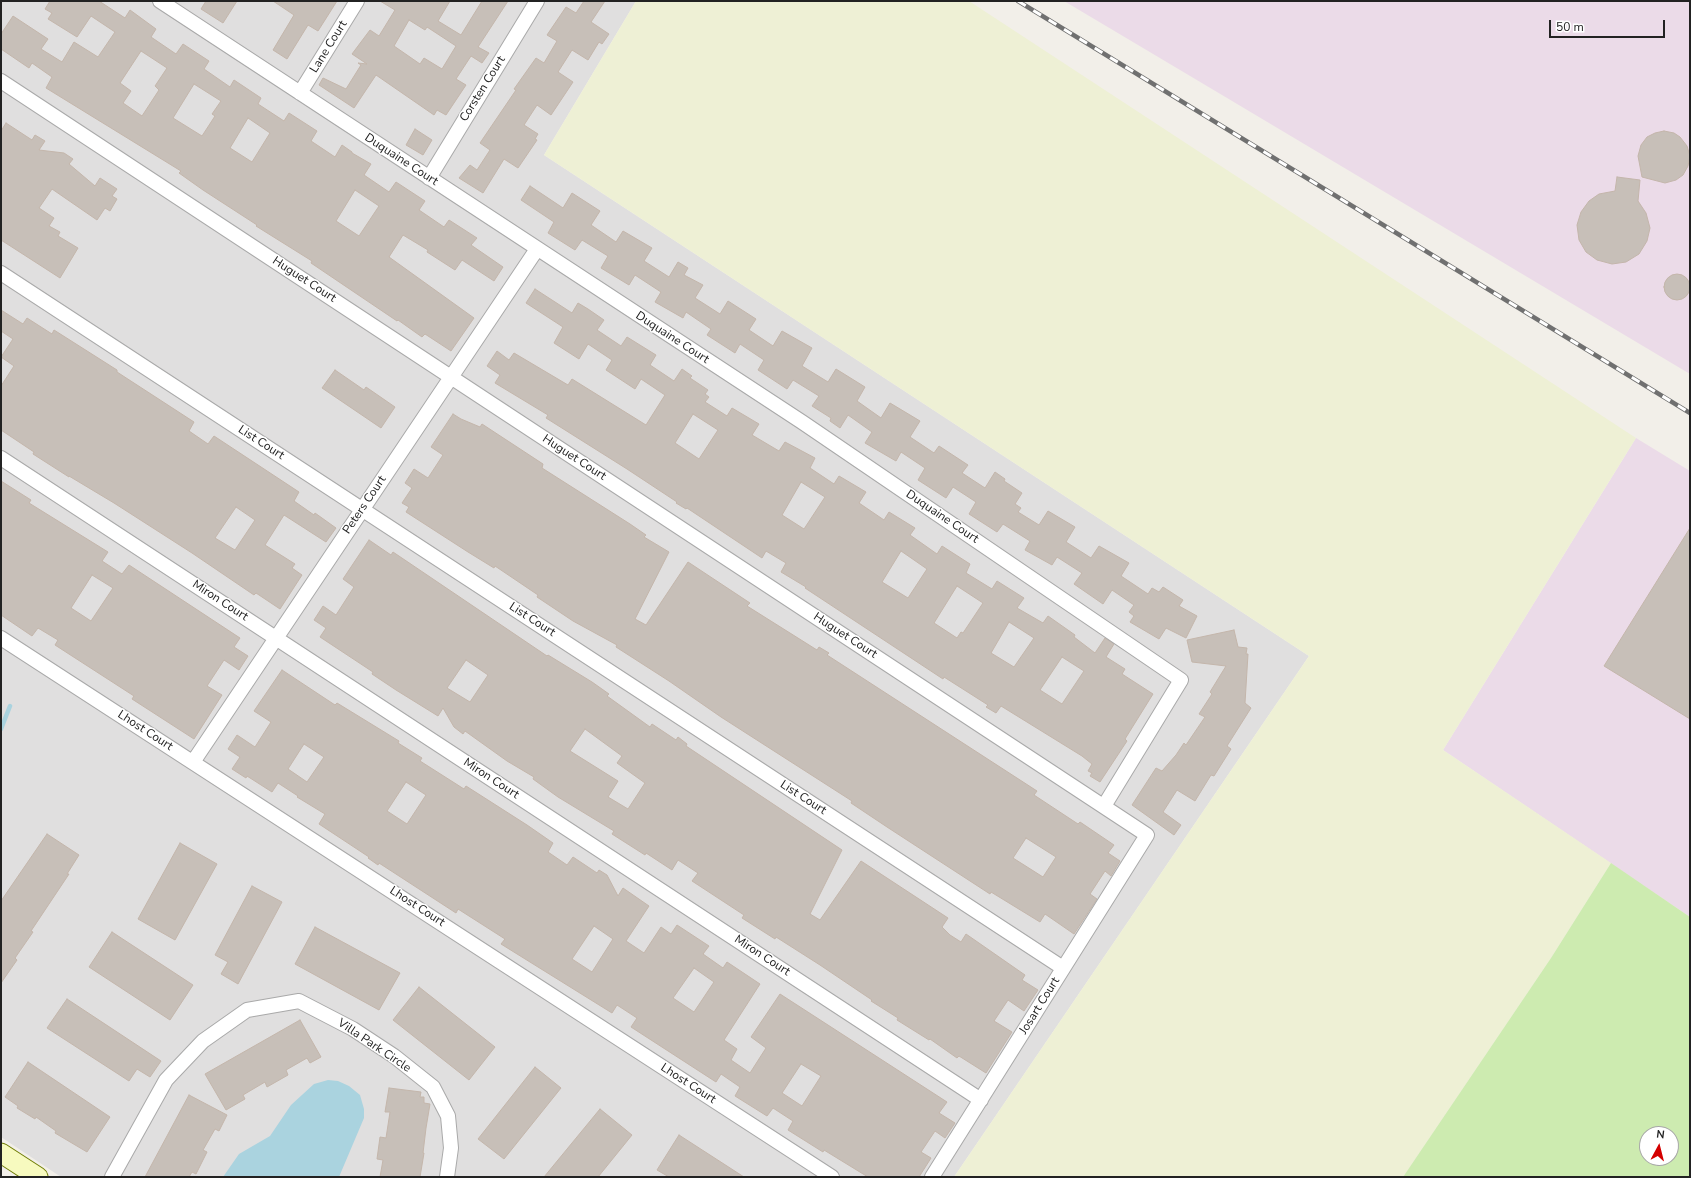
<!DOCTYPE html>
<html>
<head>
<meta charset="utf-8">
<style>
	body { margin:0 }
	#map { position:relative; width:1691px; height:1178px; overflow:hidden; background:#f2efe9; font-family:"Nunito Sans",sans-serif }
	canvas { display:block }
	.frame { position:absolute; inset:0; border:2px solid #222; pointer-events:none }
	.north { position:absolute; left:1639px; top:1126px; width:40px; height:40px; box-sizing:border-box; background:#fff; border:1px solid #a7a7a7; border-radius:50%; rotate:7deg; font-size:11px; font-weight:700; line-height:16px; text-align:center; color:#222 }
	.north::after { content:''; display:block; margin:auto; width:14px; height:18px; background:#d40000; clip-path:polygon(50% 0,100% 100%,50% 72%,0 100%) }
	.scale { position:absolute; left:1549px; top:20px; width:116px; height:18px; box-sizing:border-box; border:2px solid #222; border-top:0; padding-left:5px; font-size:12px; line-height:14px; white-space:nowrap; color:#222; -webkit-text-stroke:3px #fff; paint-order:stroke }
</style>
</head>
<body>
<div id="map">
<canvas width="1691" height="1178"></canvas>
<div class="frame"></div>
<div class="north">N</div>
<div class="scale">50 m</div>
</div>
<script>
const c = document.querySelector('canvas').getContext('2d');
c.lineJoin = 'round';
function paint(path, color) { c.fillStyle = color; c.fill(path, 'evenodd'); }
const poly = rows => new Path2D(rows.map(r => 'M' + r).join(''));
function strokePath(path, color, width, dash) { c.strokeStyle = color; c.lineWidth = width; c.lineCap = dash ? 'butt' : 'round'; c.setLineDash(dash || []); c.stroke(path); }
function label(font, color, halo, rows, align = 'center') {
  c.font = font + ' "Nunito Sans",sans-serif'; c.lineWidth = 3; c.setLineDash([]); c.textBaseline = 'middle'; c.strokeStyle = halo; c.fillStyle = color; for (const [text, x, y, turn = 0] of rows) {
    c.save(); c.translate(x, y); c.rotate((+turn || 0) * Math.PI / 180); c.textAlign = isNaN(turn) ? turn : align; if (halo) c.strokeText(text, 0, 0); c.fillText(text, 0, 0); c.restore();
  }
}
paint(poly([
	[1,1,636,1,544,155,1309,656,954,1177,61,1177,1,1137]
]), '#e0dfdf');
paint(poly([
	[1064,1,1690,1,1690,374,1217,92],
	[1636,438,1690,471,1690,917,1443,750]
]), '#ebdbe8');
paint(poly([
	[636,1,969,1,1636,438,1443,750,1611,863,1551,958,1403,1177,954,1177,1309,656,544,155]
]), '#eef0d5');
paint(poly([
	[1611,863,1690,917,1690,1177,1403,1177,1551,958],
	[1647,1134,1671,1134,1671,1158,1647,1158]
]), '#cdebb0');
paint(poly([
	[328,1080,338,1081,349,1086,360,1095,364,1109,364,1118,339,1177,223,1177,239,1154,270,1136,291,1105,314,1084]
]), '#aad3df');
strokePath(poly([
	[1,729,10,706]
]), '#aad3df', 4.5);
const building = poly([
	[50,1,99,1,125,18,130,10,156,29,151,37,176,54,183,44,209,61,204,69,230,87,234,80,261,98,258,104,284,121,289,113,317,131,311,141,335,157,342,145,352,152,352,153,371,164,364,175,389,192,396,182,425,201,419,210,444,227,449,220,477,238,471,245,503,267,494,281,462,260,455,270,427,252,428,250,403,235,389,257,474,318,451,351,425,334,422,337,398,320,397,321,311,263,312,261,256,226,257,225,203,190,179,173,181,171,46,88,52,77,32,63,29,68,1,49,1,34,13,16,48,39,41,49,62,62,74,42,98,57,115,32,91,16,77,37,48,19,52,13,45,9,50,1],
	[141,51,167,68,155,86,159,90,142,116,123,103,131,91,120,83,141,51],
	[194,84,221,101,212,114,215,116,202,136,173,118,194,84],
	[248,118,270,133,252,162,230,148,248,118],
	[355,190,379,206,359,236,336,221,355,190],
	[206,1,237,1,223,23,201,9,206,1],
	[273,1,337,1,318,31,308,25,287,59,273,50,294,15,273,1],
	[380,1,450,1,438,21,461,35,482,1,508,1,478,47,489,53,482,63,471,56,456,79,466,85,446,115,437,110,434,115,376,75,354,108,319,85,323,78,346,89,361,65,358,63,367,64,352,54,370,30,379,36,395,10,380,1],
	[409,20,425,30,427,27,456,46,442,69,424,58,420,64,394,46,409,20],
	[584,1,605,1,591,22,609,34,602,44,599,42,588,60,572,50,558,72,573,82,551,115,537,105,524,125,538,134,535,139,537,140,518,168,504,159,483,193,459,178,470,165,477,170,490,150,480,143,516,90,514,89,536,58,544,63,557,41,547,35,566,7,576,13,584,1],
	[6,123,32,140,35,135,45,141,39,150,64,153,73,159,69,164,95,186,100,178,117,189,112,196,117,199,110,211,105,208,97,220,52,189,39,208,54,218,49,226,60,232,58,236,78,248,60,278,1,240,1,131,6,123],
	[415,129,432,140,423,155,406,145,415,129],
	[1664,131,1674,133,1680,137,1687,146,1690,156,1688,166,1683,175,1676,180,1665,183,1642,177,1638,156,1641,145,1647,137,1655,133,1664,131],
	[1617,177,1640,180,1638,201,1646,213,1650,228,1647,241,1639,254,1626,262,1612,264,1597,260,1586,252,1579,240,1577,225,1581,212,1589,201,1599,194,1615,191,1617,177],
	[530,186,563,208,572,193,600,211,591,225,616,242,623,231,652,248,644,261,669,277,678,262,688,268,684,275,703,285,695,298,720,314,728,301,756,319,749,330,773,346,782,331,812,348,802,366,828,382,836,369,865,387,857,401,881,418,890,403,920,421,910,437,934,453,939,446,968,465,962,473,985,488,995,472,1005,479,1004,481,1022,493,1015,504,1021,508,1018,512,1039,525,1048,511,1075,527,1066,542,1091,558,1099,546,1129,563,1121,576,1148,594,1152,588,1159,592,1163,587,1183,600,1179,606,1197,616,1186,638,1166,628,1159,639,1130,622,1134,616,1129,612,1134,605,1112,590,1103,604,1074,584,1082,573,1057,557,1052,565,1025,550,1030,541,1003,524,997,532,969,514,976,502,953,487,946,498,918,480,925,468,901,452,896,461,865,443,872,432,848,415,840,428,830,421,831,418,812,406,819,396,793,380,787,389,758,370,764,360,740,344,735,353,707,335,711,329,686,312,683,318,655,302,661,292,635,275,629,285,601,268,608,256,582,240,575,250,548,233,554,222,521,200,530,186],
	'1664 287a13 13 0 1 1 26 0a13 13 0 1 1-26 0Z',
	[535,289,572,313,578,303,588,309,604,320,597,330,621,346,627,337,656,355,650,365,674,381,682,369,692,376,690,378,708,390,705,394,709,397,705,402,727,416,732,408,759,424,752,435,779,451,785,442,815,458,810,468,834,484,839,476,866,492,859,503,884,520,889,512,915,528,910,535,937,554,942,546,970,564,966,573,992,589,997,581,1024,598,1017,608,1043,623,1048,616,1075,635,1074,637,1095,653,1105,638,1114,644,1106,657,1125,669,1122,674,1153,694,1125,739,1127,741,1100,782,1090,776,1092,773,1088,771,1092,764,1082,756,1001,706,996,713,986,707,988,705,944,677,943,679,805,588,806,587,781,572,786,563,766,551,762,558,687,508,686,509,676,503,677,502,627,469,546,418,548,415,495,383,500,375,487,366,497,351,509,360,514,353,568,385,572,379,646,425,665,395,641,379,635,389,606,370,612,360,588,344,579,359,554,343,563,327,526,303,535,289],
	[693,414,718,430,699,459,675,443,693,414],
	[801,482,825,497,804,529,782,515,801,482],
	[901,551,927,569,908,598,882,582,901,551],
	[957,586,983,603,963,633,961,632,957,638,934,623,957,586],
	[1009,622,1034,638,1014,667,991,653,1009,622],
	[1062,657,1084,671,1062,704,1040,690,1062,657],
	[1,310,23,324,27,318,52,334,54,330,117,370,117,372,194,422,189,431,208,444,214,436,299,492,294,501,314,515,315,513,336,528,326,542,284,515,265,545,295,564,292,568,302,575,280,609,256,593,254,595,192,553,114,503,69,476,69,477,33,454,34,452,1,430,1,386,14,366,1,357,13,339,1,331,1,310],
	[236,507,255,520,235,550,215,538,236,507],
	[335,370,364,390,366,387,395,407,381,428,322,388,335,370],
	[453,414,461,419,480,427,482,424,543,464,542,468,630,524,646,535,644,537,669,552,635,619,646,625,688,562,750,603,747,606,817,650,819,647,829,653,827,655,1037,791,1034,795,1078,824,1080,822,1114,845,1108,853,1120,861,1111,876,1105,871,1090,894,1097,899,1074,934,1045,914,1040,922,991,892,990,894,887,827,851,803,852,801,721,717,669,681,616,647,617,645,573,621,537,597,538,595,495,566,494,568,468,552,406,512,409,507,402,503,412,488,405,483,414,469,428,478,443,455,431,447,453,414],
	[1026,838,1056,857,1043,877,1013,858,1026,838],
	[1,481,31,500,29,503,108,552,102,561,122,574,129,565,240,638,234,647,248,656,239,670,224,660,207,686,222,695,194,739,132,699,134,696,55,645,58,640,38,628,32,636,1,615,1,481],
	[92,575,113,588,91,621,71,608,92,575],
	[1690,528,1690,719,1604,666,1690,528],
	[369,540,391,555,393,552,547,656,548,655,592,682,609,694,607,696,650,727,652,724,676,740,678,737,687,744,686,746,842,850,810,914,820,920,861,861,948,918,942,927,950,935,961,942,966,934,1025,975,1022,980,1038,990,1024,1011,1008,1000,994,1021,1012,1032,986,1073,959,1056,957,1058,930,1039,929,1040,897,1020,898,1018,871,1001,872,1000,820,965,776,937,775,939,742,918,744,915,692,881,698,873,678,860,672,870,646,853,645,855,612,834,614,831,558,797,533,779,534,777,507,761,465,731,463,734,454,727,443,708,438,716,396,690,372,674,373,672,320,637,326,628,314,620,323,606,336,615,354,587,343,579,369,540],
	[466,660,488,675,470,702,447,688,466,660],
	[585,729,622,756,617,763,645,783,628,809,608,797,618,781,570,751,585,729],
	[1234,630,1238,647,1247,648,1246,654,1248,654,1245,703,1251,708,1227,746,1231,749,1214,776,1211,775,1195,801,1177,790,1163,812,1181,825,1174,835,1132,805,1156,768,1162,771,1176,755,1184,743,1186,745,1205,717,1199,714,1212,694,1210,692,1226,666,1192,662,1187,640,1234,630],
	[282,670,335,705,337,703,399,741,398,743,422,758,420,761,464,789,466,786,527,825,553,843,548,852,567,865,573,857,597,873,599,870,607,875,618,896,623,888,649,906,626,941,644,953,661,927,671,934,677,925,709,946,703,954,723,968,727,962,760,984,724,1040,737,1049,731,1060,750,1073,766,1048,751,1037,780,994,947,1102,939,1113,955,1123,945,1138,935,1131,921,1152,931,1158,919,1177,868,1177,824,1150,823,1152,788,1130,793,1121,773,1108,767,1116,735,1096,740,1087,721,1074,716,1082,631,1027,637,1018,617,1005,612,1013,501,944,505,939,458,909,456,913,379,863,378,865,368,858,369,857,319,824,325,814,297,797,298,796,278,783,272,792,247,776,246,778,232,769,240,757,228,749,237,735,255,747,271,722,254,711,282,670],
	[304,744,324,757,307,782,288,769,304,744],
	[406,782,426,795,407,824,387,811,406,782],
	[594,926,613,939,592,972,572,959,594,926],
	[694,968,714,982,694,1012,673,998,694,968],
	[801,1064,821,1076,802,1106,782,1093,801,1064],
	[47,834,79,855,67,874,69,874,31,931,33,932,15,958,17,960,1,983,1,901,47,834],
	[180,843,217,864,175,940,138,919,180,843],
	[252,886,282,902,238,984,221,974,228,962,215,955,252,886],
	[315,927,400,973,379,1010,295,964,315,927],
	[112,932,193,985,170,1020,89,967,112,932],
	[419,987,495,1047,469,1080,393,1020,419,987],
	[67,999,161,1061,150,1077,137,1069,129,1081,47,1028,67,999],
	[300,1020,321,1057,310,1063,307,1058,286,1070,288,1075,267,1087,265,1082,243,1095,245,1099,226,1110,205,1074,300,1020],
	[28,1062,110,1117,87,1152,55,1133,56,1131,36,1117,35,1119,17,1108,18,1106,5,1097,28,1062],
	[535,1067,561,1088,504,1159,478,1139,535,1067],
	[389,1088,421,1092,420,1097,424,1097,424,1103,430,1104,426,1128,423,1153,424,1153,420,1177,380,1177,383,1160,377,1159,380,1137,386,1138,390,1112,385,1112,389,1088],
	[189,1095,227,1115,219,1131,215,1129,203,1150,207,1152,196,1174,192,1172,189,1177,145,1177,189,1095],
	[600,1109,632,1135,598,1177,544,1177,600,1109],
	[679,1135,744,1177,669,1177,657,1170,679,1135]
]);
paint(building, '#c7bfb8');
strokePath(building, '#c4b6ab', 1);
const street = poly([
	[160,1,802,422,1181,680,1104,806],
	[1,81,1147,835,932,1177],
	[300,93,357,1],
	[429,178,537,1],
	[1,273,1063,968],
	[1,458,981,1100],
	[1,638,832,1177],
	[193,762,537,249],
	[112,1177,166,1080,203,1041,247,1010,299,1001,353,1029,394,1056,433,1087,448,1116,451,1148,447,1177]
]);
const secondary = poly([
	[1,1153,38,1177]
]);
strokePath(street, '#a9a9a9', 16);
strokePath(secondary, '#707d05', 21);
strokePath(street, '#fff', 14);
strokePath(secondary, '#f7fabf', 19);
const rail = poly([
	[1018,1,1690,413]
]);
strokePath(rail, '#707070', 4.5);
strokePath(rail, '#fff', 3, [9]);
label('12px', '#222', '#fff', [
	["Lane Court",329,47,-58],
	["Corsten Court",483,89,-58],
	["Duquaine Court",401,160,33],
	["Huguet Court",304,280,33],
	["Duquaine Court",672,338,33],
	["List Court",261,443,33],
	["Huguet Court",574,458,33],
	["Peters Court",365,505,-56],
	["Duquaine Court",942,517,34],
	["Miron Court",220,601,33],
	["List Court",532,620,33],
	["Huguet Court",845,636,33],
	["Lhost Court",145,731,33],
	["Miron Court",491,779,33],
	["List Court",803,798,33],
	["Lhost Court",417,907,33],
	["Miron Court",762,956,33],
	["Josart Court",1040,1006,-58],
	["Villa Park Circle",374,1046,34],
	["Lhost Court",688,1084,33]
]);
</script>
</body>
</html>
